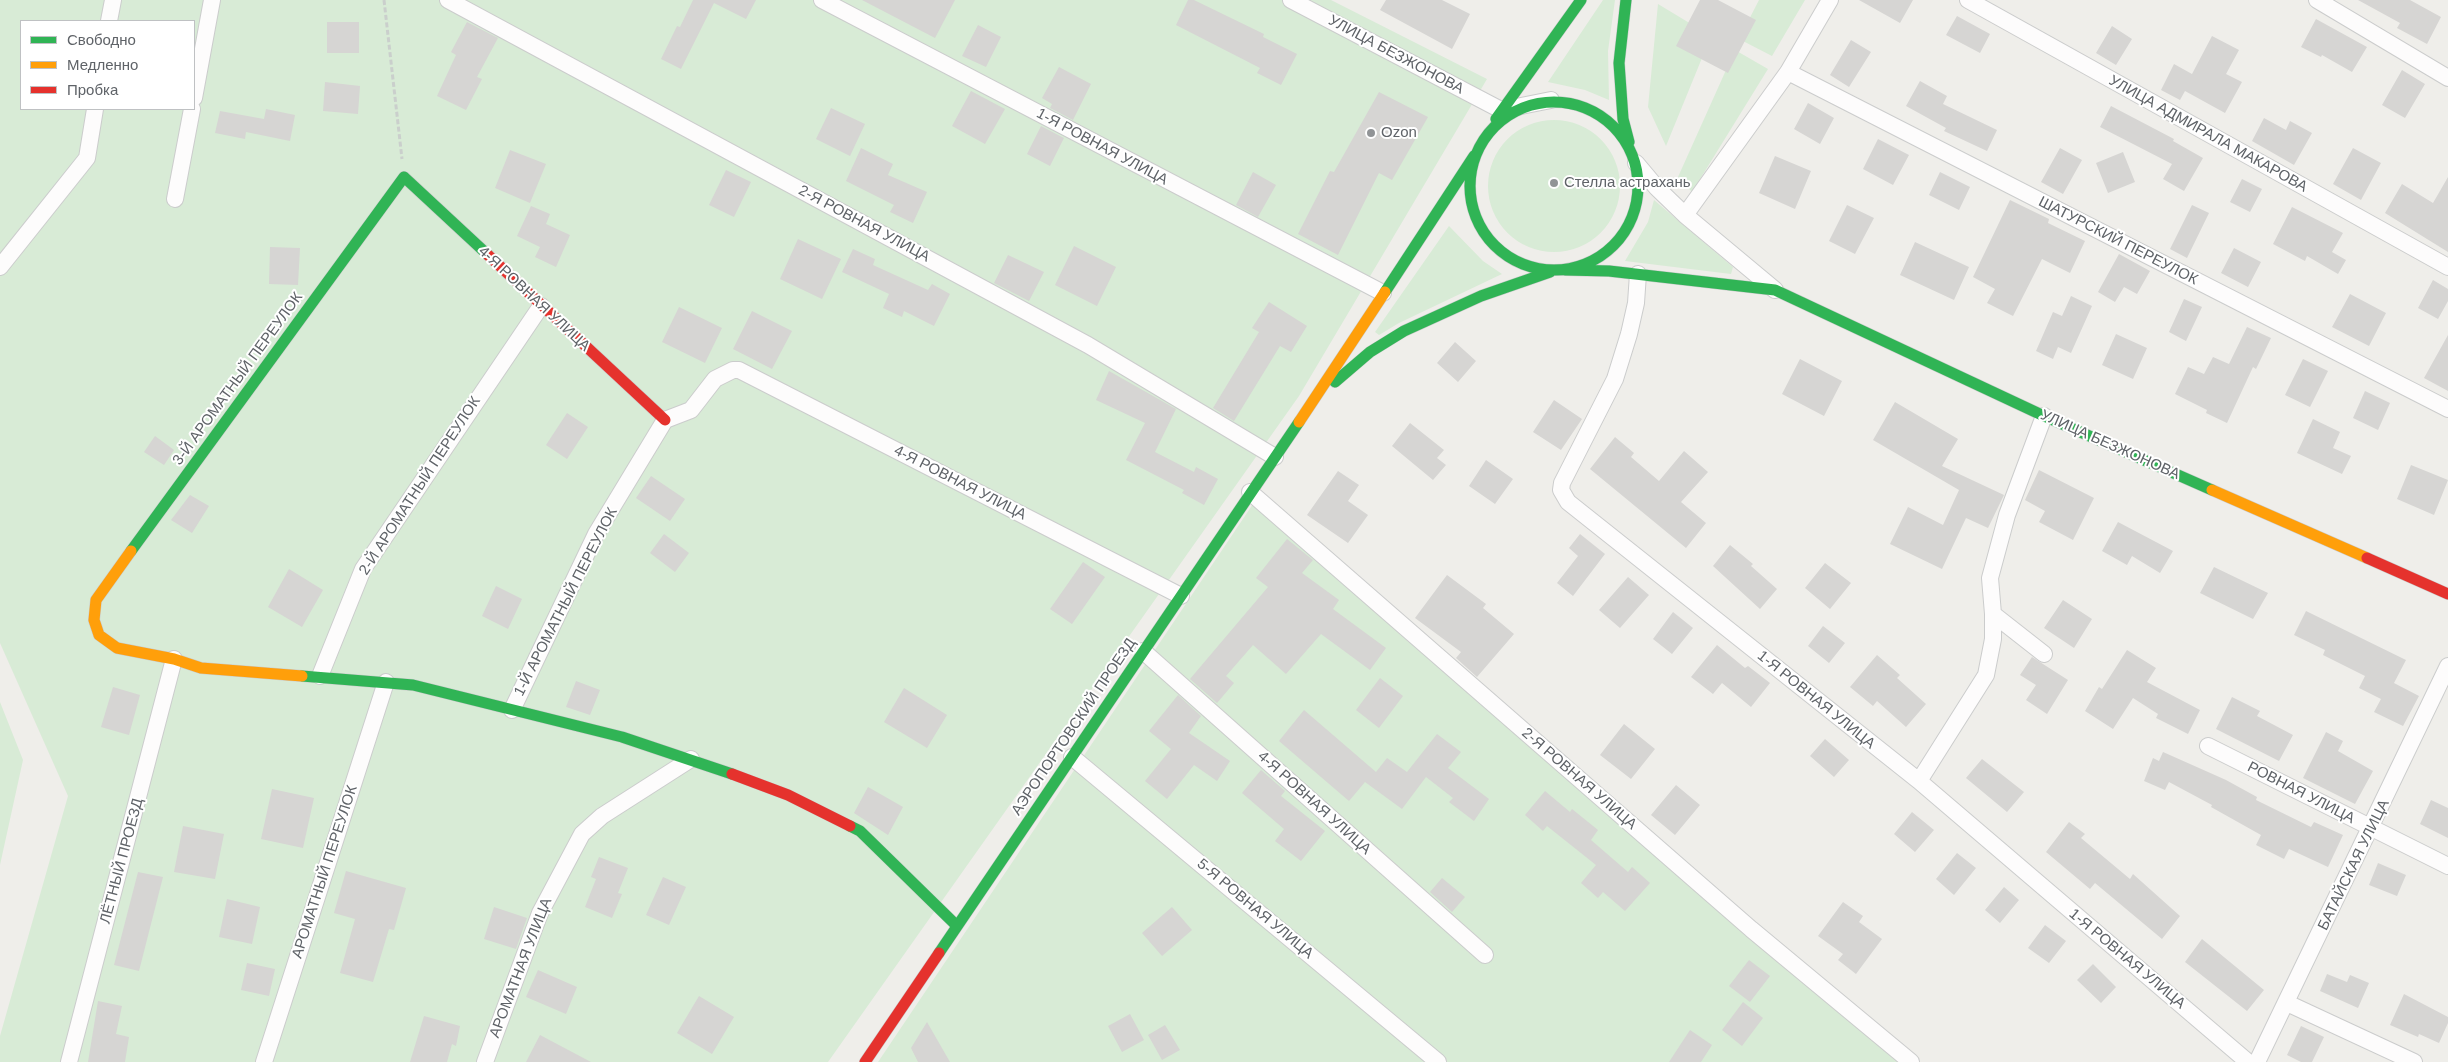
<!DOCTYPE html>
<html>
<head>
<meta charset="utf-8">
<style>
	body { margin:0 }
	#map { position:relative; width:2448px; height:1062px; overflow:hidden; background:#efeeea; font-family:Arial,sans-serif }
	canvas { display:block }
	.legend { position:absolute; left:20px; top:20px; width:175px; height:90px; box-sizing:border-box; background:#fff; border:1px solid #bfc1c3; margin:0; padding:6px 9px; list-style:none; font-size:15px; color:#5f6368 }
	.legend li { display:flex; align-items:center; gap:10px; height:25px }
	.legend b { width:25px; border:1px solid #bfc1c3 }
</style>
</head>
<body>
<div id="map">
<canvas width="2448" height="1062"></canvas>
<ul class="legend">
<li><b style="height:6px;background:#30b455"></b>Свободно</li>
<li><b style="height:6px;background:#ff9f0a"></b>Медленно</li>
<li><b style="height:6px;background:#e5322d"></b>Пробка</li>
</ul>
</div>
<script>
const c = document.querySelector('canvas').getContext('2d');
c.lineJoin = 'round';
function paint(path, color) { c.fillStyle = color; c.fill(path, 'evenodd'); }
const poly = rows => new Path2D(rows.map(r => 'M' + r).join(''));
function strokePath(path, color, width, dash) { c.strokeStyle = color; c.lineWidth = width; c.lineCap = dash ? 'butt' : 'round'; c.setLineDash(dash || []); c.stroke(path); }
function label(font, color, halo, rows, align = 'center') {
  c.font = font + ' Arial,sans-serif'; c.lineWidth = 4; c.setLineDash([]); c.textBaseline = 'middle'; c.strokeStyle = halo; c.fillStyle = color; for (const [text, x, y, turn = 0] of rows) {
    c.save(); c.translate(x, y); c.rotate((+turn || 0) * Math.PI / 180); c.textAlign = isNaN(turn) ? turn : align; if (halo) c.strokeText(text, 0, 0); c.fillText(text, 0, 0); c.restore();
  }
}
paint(poly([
	[0,0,1331,0,1487,79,1299,396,828,1062,0,1062,0,1036,68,796,0,643],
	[21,21,194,21,194,109,21,109],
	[1603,0,1615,0,1608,51,1609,100,1585,90,1548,82],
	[1759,0,1805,0,1772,56,1739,39],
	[1658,4,1711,36,1666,146,1648,107],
	[1735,50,1768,69,1692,192,1678,177],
	'1488 186a66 66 0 1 1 132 0a66 66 0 1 1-132 0Z',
	[1654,200,1733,267,1731,274,1625,261,1648,222],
	[1449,226,1483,261,1502,274,1399,323,1379,335,1375,332],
	[1255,501,1912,1062,878,1062],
	[0,702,23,760,0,865]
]), '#d8ebd6');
paint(poly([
	[693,0,756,0,746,19,714,3,681,69,661,59,677,26,680,27],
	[862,0,955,0,935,38],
	[1188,0,1194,0,1264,34,1263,37,1297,54,1281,85,1257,73,1260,68,1176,25],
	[1386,0,1442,0,1470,14,1452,49,1380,10],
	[1700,0,1718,0,1756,20,1728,73,1676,46],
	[1859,0,1913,0,1900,23],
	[2358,0,2410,0,2441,17,2427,44,2397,28,2400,23],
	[1957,16,1990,34,1980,53,1946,35],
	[2316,19,2367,47,2352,72,2322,55,2321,57,2301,47],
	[327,22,359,22,359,53,327,53],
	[467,22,498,38,477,77,482,79,466,110,437,96,456,55,451,52],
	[978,25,1001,37,986,67,962,56],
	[2112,26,2132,39,2116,65,2096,53],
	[2212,36,2239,50,2226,74,2242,82,2225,113,2185,91,2180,100,2161,90,2174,64,2192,74],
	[1851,40,1871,52,1849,87,1830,75],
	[1059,67,1091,84,1073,120,1050,108,1052,104,1042,98],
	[2402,70,2425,84,2405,118,2382,105],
	[1920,81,1947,96,1943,104,1997,130,1987,151,1944,131,1946,128,1906,106],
	[325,82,360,86,358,114,323,111],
	[971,91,1005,109,985,144,952,126],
	[1379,92,1428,117,1392,180,1379,173,1338,255,1298,234,1330,171,1334,172],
	[1808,103,1834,118,1820,144,1794,129],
	[2111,106,2174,139,2173,141,2203,158,2184,191,2163,179,2172,164,2100,127],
	[831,108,865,124,850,156,816,139],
	[266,109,295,115,290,141,246,132,245,139,215,133,220,111,264,119],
	[2264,118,2286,130,2290,121,2312,133,2294,165,2252,141],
	[1041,126,1064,138,1050,166,1027,154],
	[1878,139,1909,155,1893,185,1863,169],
	[861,148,893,164,888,175,927,192,913,223,890,212,894,205,846,181],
	[2060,148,2082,160,2063,194,2041,182],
	[2353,148,2381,163,2361,200,2333,184],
	[510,150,546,164,530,203,495,188],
	[2123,152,2135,182,2108,193,2096,163],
	[1775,156,1811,171,1795,209,1759,193],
	[726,170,751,182,734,217,709,205],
	[1253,172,1276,185,1258,217,1236,205],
	[1940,172,1970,187,1959,210,1929,195],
	[2448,177,2448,252,2385,213,2402,184,2433,203],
	[2242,179,2262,189,2250,212,2230,202],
	[2010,200,2049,219,2048,223,2085,241,2070,273,2042,259,2013,316,1987,303,1995,289,1973,277],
	[1847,205,1874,218,1855,254,1829,241],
	[2192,205,2209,213,2187,258,2170,249],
	[531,206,550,214,546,224,570,235,556,267,535,257,540,247,517,236],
	[2292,207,2343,233,2332,252,2346,260,2338,274,2307,256,2305,261,2273,244],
	[798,239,841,259,822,299,780,279],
	[1915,242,1969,267,1954,300,1900,275],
	[1074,246,1116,267,1097,306,1055,285],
	[270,247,300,248,298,285,269,284],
	[2234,248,2261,262,2248,287,2221,273],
	[853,249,875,259,873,265,928,290,932,284,950,294,934,326,904,311,902,317,883,308,889,294,842,272],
	[2119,254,2150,271,2137,294,2124,287,2115,302,2098,292],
	[1008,255,1044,272,1029,301,994,283],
	[2433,280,2448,289,2448,301,2438,319,2418,308],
	[2350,294,2386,313,2369,346,2332,327],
	[2071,296,2092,306,2071,353,2058,347,2053,359,2036,351,2053,312,2062,316],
	[2184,299,2202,307,2186,341,2169,332],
	[1269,302,1307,326,1291,352,1280,346,1234,421,1213,408,1259,332,1252,328],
	[679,307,722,328,705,363,662,342],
	[752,311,792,331,772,369,733,349],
	[2247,327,2271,338,2256,369,2253,367,2227,423,2206,413,2207,410,2175,394,2188,367,2204,374,2213,357,2229,364],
	[2116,334,2147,348,2133,379,2102,365],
	[2448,335,2448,391,2424,378],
	[1455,342,1476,361,1458,382,1437,363],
	[1800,359,1842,381,1824,416,1782,394],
	[2303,359,2328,371,2310,407,2285,395],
	[1109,371,1176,409,1155,452,1194,472,1196,467,1218,479,1204,505,1182,493,1184,490,1126,460,1145,423,1096,400],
	[2365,391,2390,403,2378,430,2353,418],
	[1554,400,1582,419,1561,450,1533,432],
	[1895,402,1958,439,1942,466,2004,495,1988,528,1966,518,1942,569,1890,544,1908,507,1943,525,1959,490,1873,440],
	[567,413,588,427,567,459,546,445],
	[2313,419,2340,432,2333,448,2351,456,2342,474,2297,453],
	[1410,423,1444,450,1437,458,1446,465,1433,480,1392,446],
	[155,436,174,450,164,465,144,452],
	[1615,437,1634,453,1631,457,1659,481,1684,451,1708,472,1681,502,1706,523,1686,548,1590,469],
	[1486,460,1513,479,1495,504,1469,486],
	[2411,465,2448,480,2434,515,2397,499],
	[2039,470,2094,498,2073,540,2039,522,2045,511,2025,500],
	[1338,471,1359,485,1348,501,1368,515,1348,543,1307,515],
	[651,476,685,499,670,521,636,498],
	[190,495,209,506,192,533,171,520],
	[2118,522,2173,551,2160,573,2132,556,2127,565,2102,551],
	[664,534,689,553,675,572,650,553],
	[1580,534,1605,554,1573,596,1557,583,1578,556,1569,548],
	[1287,539,1313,560,1302,573,1339,600,1333,609,1386,648,1370,670,1321,634,1286,674,1253,645,1226,676,1234,683,1217,703,1190,679,1268,587,1256,578],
	[1730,545,1753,564,1751,566,1777,589,1760,609,1713,566],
	[1083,562,1105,577,1072,624,1050,609],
	[1825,563,1851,583,1830,609,1805,588],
	[2214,567,2268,593,2253,619,2200,593],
	[289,569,323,590,302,627,268,607],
	[1447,575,1486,604,1483,608,1514,634,1477,677,1456,658,1461,652,1415,618],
	[1628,577,1649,595,1620,628,1599,610],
	[496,586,522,599,508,629,482,616],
	[2063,600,2092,619,2074,648,2044,628],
	[2306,611,2406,660,2394,683,2419,696,2403,726,2374,712,2381,699,2359,688,2365,676,2323,655,2325,650,2294,635],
	[1673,612,1693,628,1672,654,1653,639],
	[1823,626,1845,643,1829,663,1808,646],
	[1717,645,1745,668,1748,666,1770,683,1751,707,1722,683,1713,694,1691,677],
	[2127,650,2156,668,2147,682,2200,710,2188,734,2156,718,2158,714,2133,698,2113,729,2085,711,2099,687,2102,689],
	[1877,655,1900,675,1897,678,1926,704,1906,727,1877,701,1873,706,1850,687],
	[2032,657,2068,680,2047,714,2026,700,2036,685,2020,675],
	[1380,678,1403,696,1379,728,1356,710],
	[576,681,600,690,590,715,566,707],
	[113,687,140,695,129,735,101,727],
	[904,688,947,715,927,748,884,722],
	[1178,695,1201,716,1189,733,1230,761,1217,781,1194,765,1167,799,1145,781,1171,749,1149,731],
	[2232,697,2260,711,2257,716,2293,735,2279,761,2216,729],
	[1304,710,1376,772,1387,758,1407,772,1437,734,1461,752,1448,768,1489,799,1474,821,1449,802,1453,798,1426,777,1402,809,1365,782,1349,801,1279,741],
	[1624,724,1655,749,1631,779,1600,755],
	[2326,732,2343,741,2338,751,2373,771,2355,804,2303,778],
	[1825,739,1849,760,1834,777,1810,756],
	[2163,752,2226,780,2257,797,2256,800,2311,827,2314,822,2343,835,2328,867,2289,849,2284,859,2256,845,2261,835,2211,807,2212,805,2169,782,2165,790,2144,781,2153,758,2159,761],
	[1982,759,2024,792,2007,812,1966,778],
	[1261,770,1285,791,1281,796,1325,831,1301,861,1275,841,1284,829,1242,793],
	[1676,785,1700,805,1675,835,1651,815],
	[868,787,903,807,888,835,854,813],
	[272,789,314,798,303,848,261,839],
	[1545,791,1570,812,1572,809,1598,830,1591,840,1628,872,1632,867,1650,883,1625,911,1603,892,1598,898,1581,883,1596,865,1547,826,1543,831,1525,815],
	[2431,800,2448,808,2448,838,2420,824],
	[1912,812,1934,830,1915,852,1894,834],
	[2069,822,2085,834,2081,838,2130,879,2133,874,2180,916,2162,939,2095,883,2090,889,2046,852],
	[183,826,224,834,215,879,174,872],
	[1957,853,1976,868,1954,895,1936,879],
	[599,857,628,868,618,893,622,894,612,918,585,907,596,879,591,877],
	[2378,863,2406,875,2397,896,2369,885],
	[346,871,406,888,394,930,389,929,373,982,340,973,355,919,334,913],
	[138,872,163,877,139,971,114,965],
	[663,877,686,887,669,925,646,915],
	[1442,878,1465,897,1452,912,1430,892],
	[2004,887,2019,900,2000,923,1985,910],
	[227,899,260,907,252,944,219,937],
	[1843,902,1863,916,1859,922,1882,939,1856,974,1838,960,1843,954,1818,936],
	[494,907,527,918,516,949,484,939],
	[1172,907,1192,930,1162,956,1142,933],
	[2045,925,2066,941,2049,963,2028,948],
	[2202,939,2264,990,2247,1011,2185,962],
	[1749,960,1770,976,1750,1002,1729,986],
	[247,963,275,969,269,996,241,990],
	[2093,964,2116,987,2101,1003,2077,980],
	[538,970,577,987,566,1014,526,997],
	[2327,974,2347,982,2350,975,2369,983,2358,1008,2320,991],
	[2404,994,2448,1017,2448,1023,2439,1043,2419,1034,2418,1037,2390,1025],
	[699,996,734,1017,712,1054,677,1033],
	[98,1001,122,1006,116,1034,129,1037,125,1062,88,1062],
	[1743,1002,1763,1018,1742,1046,1722,1030],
	[1130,1014,1144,1040,1122,1052,1108,1026],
	[424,1016,460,1026,456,1046,452,1044,447,1062,410,1062],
	[927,1022,950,1062,918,1062,911,1048],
	[1165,1025,1180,1050,1162,1060,1148,1035],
	[2301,1026,2324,1037,2312,1062,2301,1062,2287,1055],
	[1690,1030,1712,1045,1701,1062,1669,1062],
	[540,1035,591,1062,526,1062]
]), '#d6d5d3');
const street = poly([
	[448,0,1088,345,1275,457],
	[822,0,1383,293],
	[1291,0,1501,110,1551,100],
	[1968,0,2448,267],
	[2317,0,2448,78],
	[109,21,113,0],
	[1788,72,2448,409],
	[194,98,212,0],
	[1636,163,1657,188,1685,215,1775,290],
	[175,199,192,109],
	[1685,215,1788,72,1830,0],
	[0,267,87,158,95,109],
	[1638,274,1636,303,1629,334,1615,379,1562,483,1561,490,1568,502,1919,781,2248,1062],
	[2044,416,2007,515,1990,578,1993,614,2044,654],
	[1250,492,1751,929,1911,1062],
	[1143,651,1485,955],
	[320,676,363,569,541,306],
	[512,710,596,534,665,420,691,410,715,379,733,370,739,370,1181,596],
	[2208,746,2448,866],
	[1072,757,1438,1062],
	[1919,781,1986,675,1993,639,1993,614],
	[2287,1003,2414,1062],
	[69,1062,174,659],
	[264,1062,386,682],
	[485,1062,540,913,582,834,602,816,691,759],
	[2257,1062,2448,666]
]);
const fast = poly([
	[1626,0,1619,63,1623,119,1629,142],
	'1470 186a84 84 0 1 1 168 0a84 84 0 1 1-168 0Z',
	[1496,119,1581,0],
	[1565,270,1609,271,1775,290,2044,416,2212,490],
	[1385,292,1474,156],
	[1335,382,1370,352,1404,331,1481,296,1550,272],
	[131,551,404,177,488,255],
	[302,676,413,685,622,737,732,774],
	[850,826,860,831,957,926],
	[939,953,1299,422]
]);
const slow = poly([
	[1299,422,1385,292],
	[2212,490,2367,558],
	[131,551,96,600,94,620,99,635,117,648,174,659,201,668,302,676]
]);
const jam = poly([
	[488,255,665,420],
	[2367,558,2448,594],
	[732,774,788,795,850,826],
	[865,1062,939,953]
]);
strokePath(street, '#cbcccc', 18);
strokePath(fast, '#cacacb', 12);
strokePath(slow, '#cacacb', 12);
strokePath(jam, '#cacacb', 12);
strokePath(poly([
	[384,0,402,159]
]), '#cacfcc', 3, [5, 2.5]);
strokePath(street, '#fdfcfc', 16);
strokePath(fast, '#30b455', 11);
strokePath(slow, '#ff9f0a', 11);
strokePath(jam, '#e5322d', 11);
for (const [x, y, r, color] of [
	[1371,133,5,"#919496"],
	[1554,183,5,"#919496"]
]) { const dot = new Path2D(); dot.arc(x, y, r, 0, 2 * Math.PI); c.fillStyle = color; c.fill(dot); strokePath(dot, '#fff', 2); }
label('15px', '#5f6368', '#fff', [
	["УЛИЦА БЕЗЖОНОВА",1396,55,28],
	["УЛИЦА АДМИРАЛА МАКАРОВА",2208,134,29],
	["1-Я РОВНАЯ УЛИЦА",1102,147,28],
	["2-Я РОВНАЯ УЛИЦА",864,224,28],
	["ШАТУРСКИЙ ПЕРЕУЛОК",2118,241,27],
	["4-Я РОВНАЯ УЛИЦА",534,299,43],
	["3-Й АРОМАТНЫЙ ПЕРЕУЛОК",238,379,-54],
	["УЛИЦА БЕЗЖОНОВА",2110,445,24],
	["4-Я РОВНАЯ УЛИЦА",960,483,27],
	["2-Й АРОМАТНЫЙ ПЕРЕУЛОК",420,486,-57],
	["1-Й АРОМАТНЫЙ ПЕРЕУЛОК",566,602,-63],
	["1-Я РОВНАЯ УЛИЦА",1816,700,39],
	["АЭРОПОРТОВСКИЙ ПРОЕЗД",1074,727,-56],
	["2-Я РОВНАЯ УЛИЦА",1579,779,41],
	["РОВНАЯ УЛИЦА",2301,793,27],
	["4-Я РОВНАЯ УЛИЦА",1314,803,42],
	["ЛЁТНЫЙ ПРОЕЗД",122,861,-75],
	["БАТАЙСКАЯ УЛИЦА",2354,865,-64],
	["АРОМАТНЫЙ ПЕРЕУЛОК",325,872,-72],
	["5-Я РОВНАЯ УЛИЦА",1255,909,40],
	["1-Я РОВНАЯ УЛИЦА",2127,959,40],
	["АРОМАТНАЯ УЛИЦА",521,968,-69]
]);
label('15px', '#5f6368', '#fff', [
	["Ozon",1381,133],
	["Стелла астрахань",1564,183]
], 'left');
</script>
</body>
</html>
